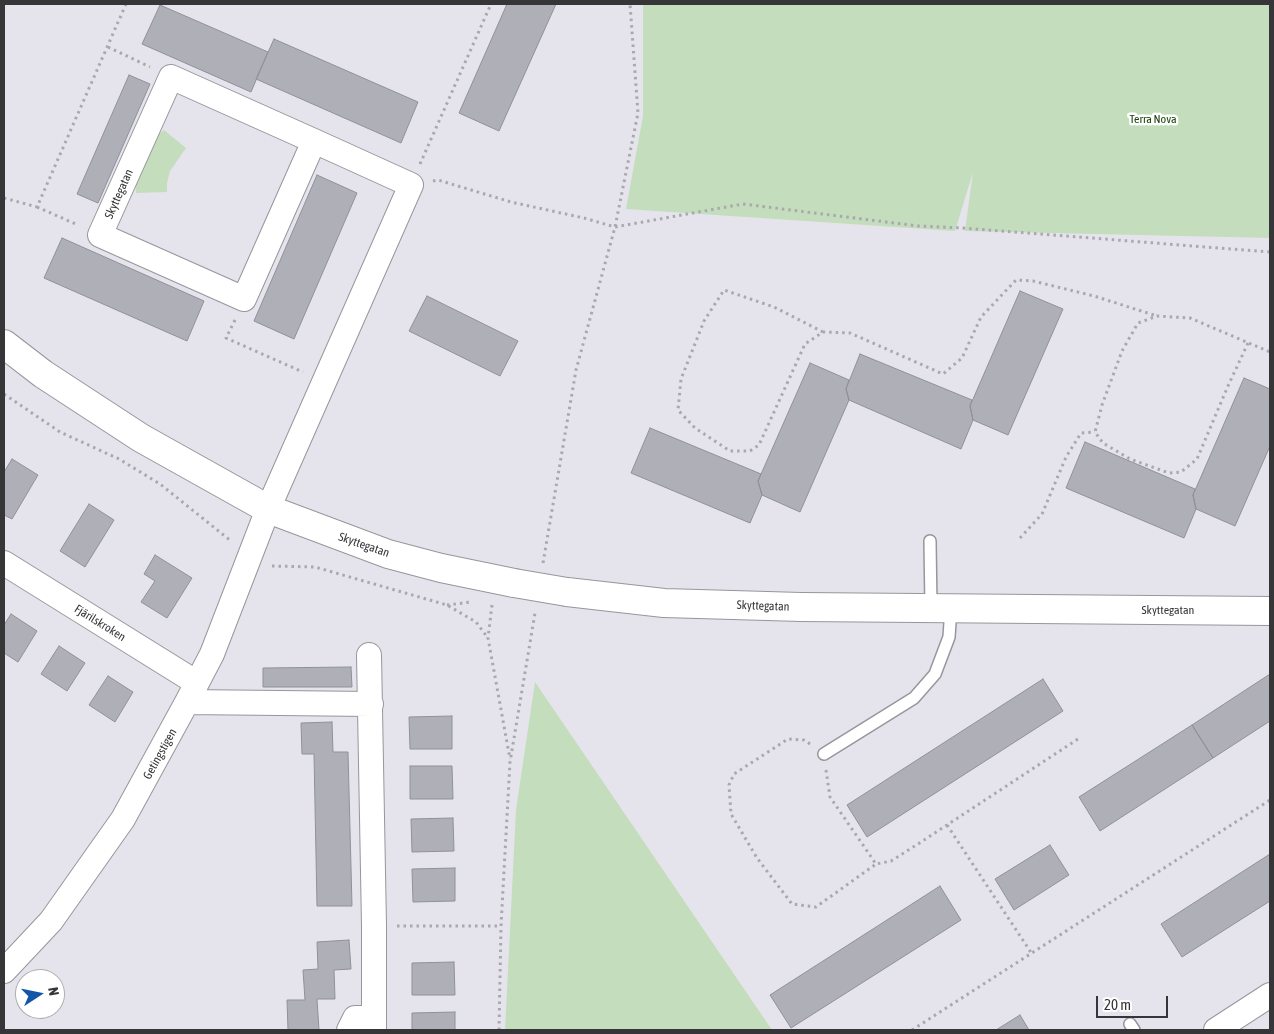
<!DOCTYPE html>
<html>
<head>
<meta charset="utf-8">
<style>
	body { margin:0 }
	#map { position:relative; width:1274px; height:1034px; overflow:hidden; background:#e5e4ec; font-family:"Asap Condensed",sans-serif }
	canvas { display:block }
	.frame { position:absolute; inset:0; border:5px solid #363639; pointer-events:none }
	.north { position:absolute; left:15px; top:969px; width:50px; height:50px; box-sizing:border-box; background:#fff; border:1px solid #afafb0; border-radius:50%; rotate:79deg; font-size:14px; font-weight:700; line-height:20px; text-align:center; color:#363639 }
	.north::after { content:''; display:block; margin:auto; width:18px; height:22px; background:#1257a7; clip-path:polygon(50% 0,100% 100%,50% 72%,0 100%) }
	.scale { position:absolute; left:1096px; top:996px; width:72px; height:22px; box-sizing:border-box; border:2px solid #363639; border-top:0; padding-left:6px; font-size:15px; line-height:18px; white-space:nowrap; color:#363639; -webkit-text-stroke:4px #fff; paint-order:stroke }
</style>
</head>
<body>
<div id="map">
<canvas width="1274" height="1034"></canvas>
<div class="frame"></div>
<div class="north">N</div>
<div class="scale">20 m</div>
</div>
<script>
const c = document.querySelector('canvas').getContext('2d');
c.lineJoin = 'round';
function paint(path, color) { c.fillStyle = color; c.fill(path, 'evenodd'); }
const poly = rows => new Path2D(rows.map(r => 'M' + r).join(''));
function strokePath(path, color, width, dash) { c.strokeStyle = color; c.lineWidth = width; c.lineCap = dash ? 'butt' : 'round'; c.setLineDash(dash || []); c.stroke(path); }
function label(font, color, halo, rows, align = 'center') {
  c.font = font + ' "Asap Condensed",sans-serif'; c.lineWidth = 5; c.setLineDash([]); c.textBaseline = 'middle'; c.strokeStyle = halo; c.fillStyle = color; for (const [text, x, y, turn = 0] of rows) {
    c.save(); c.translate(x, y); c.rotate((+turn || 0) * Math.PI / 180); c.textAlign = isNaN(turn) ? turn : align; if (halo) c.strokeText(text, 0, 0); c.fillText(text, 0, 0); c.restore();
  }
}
paint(poly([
	[643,4,1270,4,1270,238,965,231,973,172,955,231,626,209,643,116],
	[164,130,186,148,170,171,167,183,167,192,136,193,135,180,155,137],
	[535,682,772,1030,505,1030,516,810]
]), '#c4ddbc');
const building = poly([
	[507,4,556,4,499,131,459,113,507,4],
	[160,5,268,52,251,92,142,44,160,5],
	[274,39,418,102,401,143,256,79,274,39],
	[129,75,150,84,98,203,77,194,129,75],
	[317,175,357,193,294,339,254,321,317,175],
	[62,238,204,301,187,341,44,278,62,238],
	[1020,291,1063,309,1008,435,973,420,970,406,1020,291],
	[427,296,518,341,500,376,409,331,427,296],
	[860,354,972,400,970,406,973,420,961,449,849,400,846,389,860,354],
	[810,363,849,380,846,389,849,400,800,512,762,495,758,481,810,363],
	[1244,378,1270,389,1270,446,1235,526,1196,509,1193,495,1244,378],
	[650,428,761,474,758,481,762,495,750,523,631,473,650,428],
	[1085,442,1195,489,1193,495,1196,509,1184,538,1066,488,1085,442],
	[12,459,38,475,12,519,4,515,4,472,12,459],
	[89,504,114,520,85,567,60,551,89,504],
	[155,555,192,578,167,618,141,602,155,581,144,574,155,555],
	[11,614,37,631,18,662,4,653,4,625,11,614],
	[59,646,85,663,67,691,41,674,59,646],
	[351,667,352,687,263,687,263,668,351,667],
	[1270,674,1270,721,1213,758,1192,725,1270,674],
	[108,676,133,692,115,722,89,705,108,676],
	[1043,679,1063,711,867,837,847,805,1043,679],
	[452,716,452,749,410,749,409,717,452,716],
	[332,722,333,752,348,752,352,906,317,906,314,754,302,754,301,723,332,722],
	[1192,725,1213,758,1100,831,1079,797,1192,725],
	[410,766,452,766,453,799,410,799,410,766],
	[453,818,454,851,412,852,411,819,453,818],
	[1050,845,1069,875,1014,910,995,879,1050,845],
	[1270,854,1270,901,1182,957,1161,924,1270,854],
	[455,868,455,901,413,902,412,869,455,868],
	[940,886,961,920,791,1028,770,995,940,886],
	[349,940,351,969,334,970,335,999,317,999,319,1030,280,1030,288,1030,287,1000,305,1000,303,970,318,969,317,942,349,940],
	[454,962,455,995,412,995,412,963,454,962],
	[455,1012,455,1030,412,1030,412,1013,455,1012],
	[1020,1015,1029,1030,996,1030,1020,1015]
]);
paint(building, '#afb0b7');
strokePath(building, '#909197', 1);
const service = poly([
	[930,541,931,608],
	[824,754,914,698,935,674,949,637,951,608],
	[1130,1024,1134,1030]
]);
const minor = poly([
	[171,77,314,141,244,299,100,235,171,77],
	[4,563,197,683],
	[369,655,374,926,374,1030],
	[187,702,371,704],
	[4,971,51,921,123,819,187,702,212,654,268,509,411,185,314,141],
	[349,1030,355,1018,374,1018],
	[1216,1030,1270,995]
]);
const tertiary = poly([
	[4,344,43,374,141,438,268,509,388,554,441,568,514,583],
	[567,592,664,603,801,607,1270,611]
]);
strokePath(service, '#96969c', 14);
strokePath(minor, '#96969c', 26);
strokePath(tertiary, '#96969c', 30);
strokePath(poly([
	[108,47,150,67],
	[420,164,491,4],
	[433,181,438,180,511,202,584,218,615,227,743,204,918,226,963,228,1270,252],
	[4,198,37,207,126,4],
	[37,207,78,225],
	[235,320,226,338,303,372],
	[823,332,774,307,724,290,704,321,681,379,678,410,695,428,730,451,750,451,759,445,805,344,823,332,850,333,943,374,962,358,981,317,1016,280,1033,281,1094,296,1157,316],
	[1248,343,1228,386,1197,459,1181,472,1169,473,1130,459,1103,443,1095,432,1102,405,1122,351,1138,323,1157,316,1190,318,1270,352],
	[4,394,60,432,119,459,160,484,231,541],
	[1020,538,1042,514,1066,457,1081,433,1095,432],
	[543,563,576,370,615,227,638,113,630,4],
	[272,566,315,567,447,605,476,622,488,638],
	[447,605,471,602],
	[492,605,488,638,510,759],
	[810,744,804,740,788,739,734,774,729,785,731,814,757,858,792,904,816,907,876,864],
	[826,770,830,797,876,864,891,861,918,844,1078,739],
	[947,825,1032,954],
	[397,926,501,926],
	[499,1030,501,926,510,762,535,613],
	[912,1030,1270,800]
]), '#a9a8ae', 3, [2.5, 4]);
strokePath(service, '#fff', 11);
strokePath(minor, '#fff', 24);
strokePath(tertiary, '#fff', 28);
const tertiaryBridge = poly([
	[514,583,567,592]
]);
strokePath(tertiaryBridge, '#96969c', 30, []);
strokePath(tertiaryBridge, '#fff', 28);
label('12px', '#1a430c', '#fff', [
	["Terra Nova",1153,119]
]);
label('12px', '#363639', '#fff', [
	["Skyttegatan",119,194,-66],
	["Skyttegatan",364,545,19],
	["Skyttegatan",763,606,2],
	["Skyttegatan",1168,610],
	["Fjärilskroken",100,623,32],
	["Getingstigen",160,754,-61]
]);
</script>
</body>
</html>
